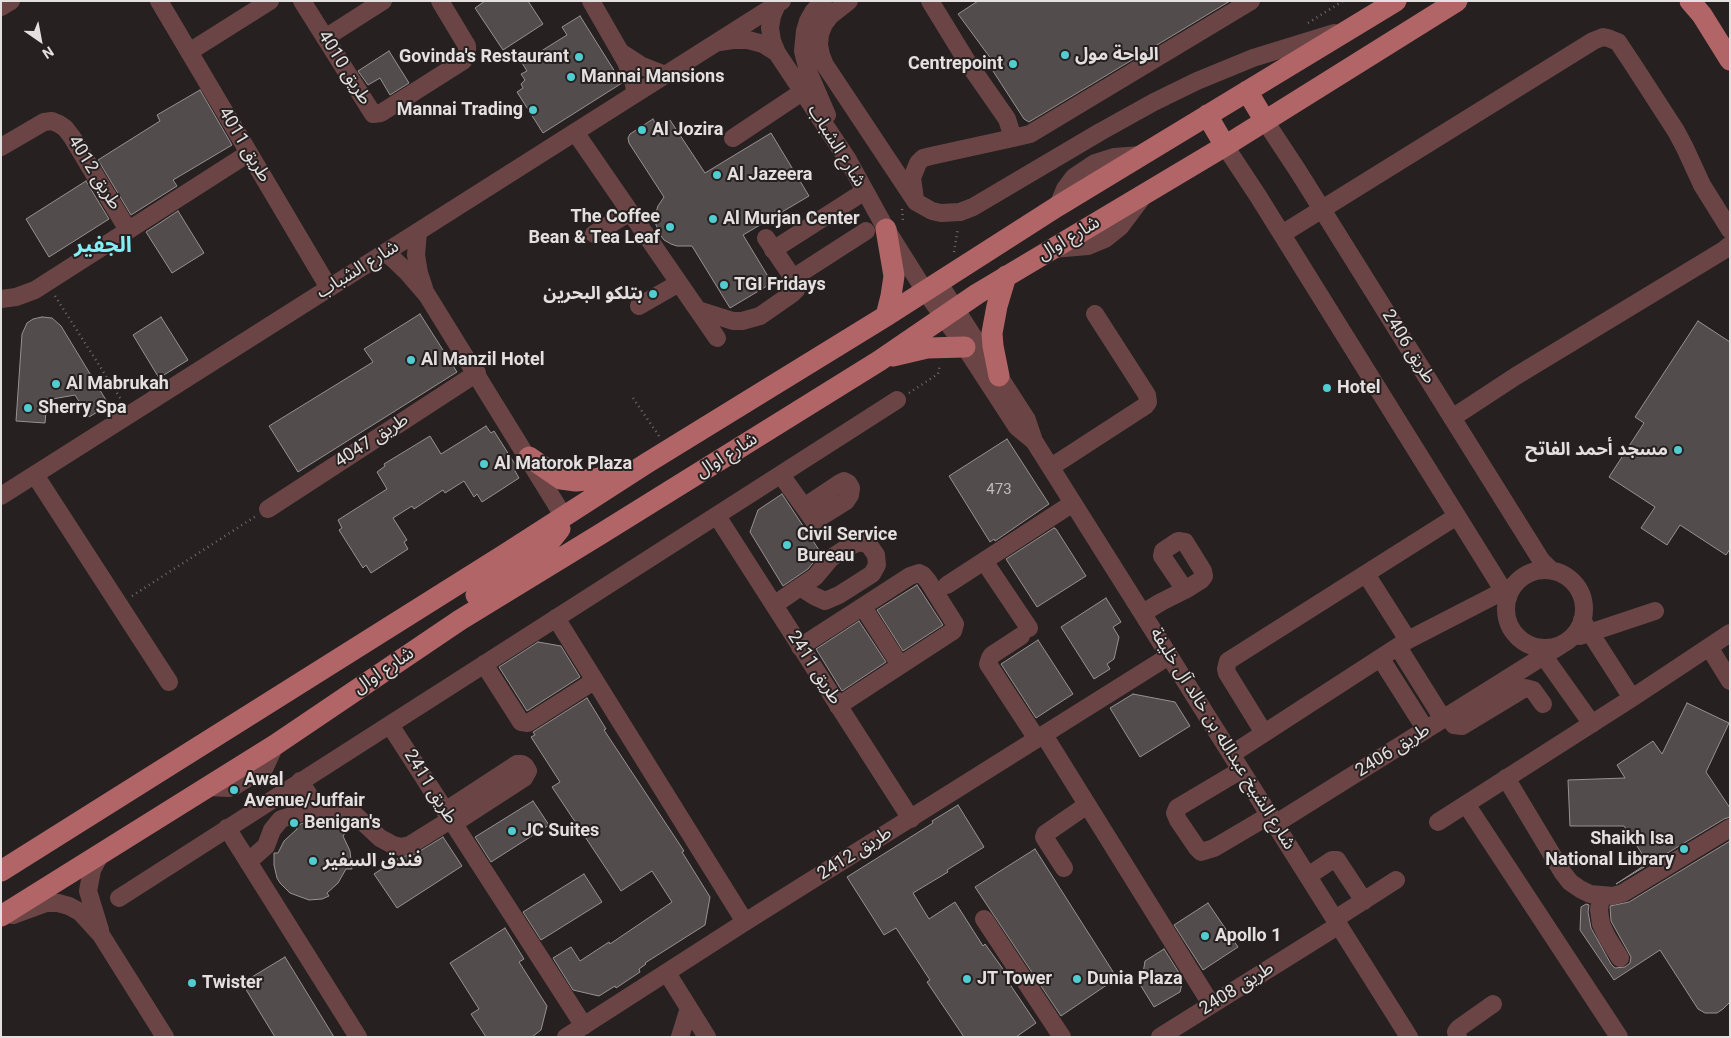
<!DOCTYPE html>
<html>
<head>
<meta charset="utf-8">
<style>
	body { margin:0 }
	#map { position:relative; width:1731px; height:1038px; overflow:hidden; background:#262020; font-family:Roboto,sans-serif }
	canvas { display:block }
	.frame { position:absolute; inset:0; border:2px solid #e4e0e0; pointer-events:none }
	.north { position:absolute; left:15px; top:15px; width:50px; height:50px; -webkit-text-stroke:4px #262020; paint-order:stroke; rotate:147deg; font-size:14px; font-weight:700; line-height:20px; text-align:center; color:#e4e0e0 }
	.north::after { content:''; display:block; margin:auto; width:18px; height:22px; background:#e4e0e0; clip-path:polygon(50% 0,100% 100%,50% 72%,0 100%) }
</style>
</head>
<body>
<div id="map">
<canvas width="1731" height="1038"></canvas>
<div class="frame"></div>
<div class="north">N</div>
</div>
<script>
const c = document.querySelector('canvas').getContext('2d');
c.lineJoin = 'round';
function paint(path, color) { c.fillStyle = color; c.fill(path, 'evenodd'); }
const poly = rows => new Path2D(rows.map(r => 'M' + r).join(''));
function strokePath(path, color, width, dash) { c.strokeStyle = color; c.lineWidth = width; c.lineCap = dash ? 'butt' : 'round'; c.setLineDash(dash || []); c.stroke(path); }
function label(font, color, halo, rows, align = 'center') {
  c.font = font + ' Roboto,"Noto Sans Arabic",sans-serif'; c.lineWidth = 4; c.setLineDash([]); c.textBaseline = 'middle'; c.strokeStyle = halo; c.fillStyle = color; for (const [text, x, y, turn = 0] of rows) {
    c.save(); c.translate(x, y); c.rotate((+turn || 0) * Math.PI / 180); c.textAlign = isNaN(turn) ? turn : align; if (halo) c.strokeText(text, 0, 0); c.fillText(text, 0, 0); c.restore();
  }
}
const building = poly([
	[485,1,528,1,543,24,503,50,475,8,485,1],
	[978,1,1230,1,1029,122,1024,119,993,71,997,67,958,14,978,1],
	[580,16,622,83,543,133,517,92,523,88,521,84,525,80,521,74,527,71,522,63,567,35,562,27,580,16],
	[389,51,409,83,390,95,380,78,368,85,358,71,389,51],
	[200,90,232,145,173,180,177,186,131,215,98,160,160,121,157,115,200,90],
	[653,119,658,128,670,120,705,173,771,133,809,196,743,235,772,283,730,308,692,246,677,246,671,244,664,240,659,233,655,222,655,215,658,206,664,197,629,143,628,138,630,134,653,119],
	[86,181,109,219,49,257,26,219,86,181],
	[178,211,204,253,172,273,146,232,178,211],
	[420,314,457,372,298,472,269,426,373,362,364,349,420,314],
	[42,317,52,318,61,326,109,405,89,417,75,395,47,400,45,423,16,421,22,334,27,323,33,319,42,317],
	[161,317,188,360,159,378,133,335,161,317],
	[1698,321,1730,342,1730,549,1726,555,1680,525,1667,545,1641,528,1655,507,1609,477,1644,423,1635,417,1698,321],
	[486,426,491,433,494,431,518,469,515,471,519,478,482,502,477,494,474,497,464,481,445,493,443,490,414,509,412,506,393,518,407,540,404,542,408,549,371,573,366,565,363,568,339,530,342,528,338,520,387,489,377,472,385,466,384,464,430,436,441,454,486,426],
	[1007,439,1049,504,995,541,994,539,990,542,949,476,1007,439],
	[782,494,821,553,808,569,783,586,750,532,758,510,782,494],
	[1054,528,1056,529,1086,576,1037,607,1006,559,1054,528],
	[917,585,943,625,903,651,877,610,917,585],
	[1106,598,1121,622,1113,627,1119,637,1114,659,1107,664,1110,669,1094,679,1061,627,1106,598],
	[859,621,886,662,842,691,816,649,859,621],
	[1038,640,1073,694,1036,718,1001,664,1038,640],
	[538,642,561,646,580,677,527,711,499,667,538,642],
	[1133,694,1175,702,1190,726,1140,757,1110,708,1133,694],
	[587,698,606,729,604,730,684,851,682,852,710,897,705,925,645,963,646,964,639,969,640,972,616,988,615,986,599,996,573,990,553,958,571,947,580,961,609,942,610,944,672,902,652,871,621,891,552,787,560,782,531,737,535,735,533,732,587,698],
	[1687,703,1729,723,1706,772,1730,808,1730,817,1724,819,1616,884,1648,863,1624,826,1570,826,1568,780,1625,778,1617,765,1653,741,1662,754,1687,703],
	[533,801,549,825,491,862,475,837,533,801],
	[958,805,984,847,947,870,948,872,913,893,929,919,955,902,983,946,985,944,1008,976,1005,977,1036,1023,1016,1037,964,1037,927,982,930,980,896,928,884,935,847,877,933,823,932,821,958,805],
	[343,819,351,825,343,836,350,851,352,869,346,869,338,883,327,893,329,896,322,899,309,900,290,893,280,883,277,878,274,865,274,853,278,853,284,841,297,829,296,826,303,823,316,822,333,827,338,820,343,819],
	[443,837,462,866,397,908,374,874,400,857,415,854,443,837],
	[1730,841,1730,1002,1723,1009,1717,1013,1705,1013,1698,1009,1660,950,1614,980,1580,930,1581,907,1586,904,1589,905,1588,912,1591,928,1611,964,1615,968,1625,967,1630,963,1631,957,1611,921,1610,906,1629,902,1730,841],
	[1035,849,1117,978,1061,1016,975,887,1035,849],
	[584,874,602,902,541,940,523,912,584,874],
	[1208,903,1238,947,1203,970,1174,925,1208,903],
	[505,928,524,959,519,962,547,1006,541,1030,532,1037,486,1037,471,1014,479,1009,450,963,505,928],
	[1164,949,1183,979,1180,992,1154,1007,1141,986,1145,961,1164,949],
	[285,957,334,1037,275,1037,242,983,285,957]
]);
paint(building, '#534c4c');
strokePath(building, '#999191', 1);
strokePath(poly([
	[1308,23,1343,1],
	[902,209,903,221],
	[954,252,958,228],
	[55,296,122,401],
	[909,393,938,374,940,364],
	[633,398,659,436],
	[132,596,256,516]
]), '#716c6c', 2.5, [1, 4]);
strokePath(poly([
	[159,1,329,288],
	[302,1,373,114,381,113,463,61,467,53,467,46,440,1],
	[591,1,626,62,634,84,635,94],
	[823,1,813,12,808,21,805,31,803,51,808,71,827,115],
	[849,1,830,16,824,24,820,34,819,45,821,55,825,65,916,202,932,211,941,213,960,212,973,207,1100,132,1154,102,1197,81,1253,58,1334,33],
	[777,4,772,16,770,28,772,41,777,53,848,160,886,229,925,291,965,347,1017,427,1034,441],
	[1,7,11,1],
	[325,38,383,1],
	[720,42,732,40,748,40,763,44,777,53],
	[189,52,270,1],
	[622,53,642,66,665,75],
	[1265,121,1298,171,1541,560,1552,571],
	[575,132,717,338],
	[733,138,802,92],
	[1013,138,1030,134,1251,1],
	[1225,146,1258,196,1508,598],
	[1,147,44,122,52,121,59,124,65,128,72,137,128,230],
	[915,199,912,178,918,163,923,158,931,156,1013,138,1007,119,968,63,930,1],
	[1058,206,1065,189,1074,177,1095,163,1114,157,1142,155],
	[418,232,416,255,419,273,424,288],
	[594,234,630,212],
	[1282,234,1593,41,1603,37,1608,38,1618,42,1632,63,1676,131,1685,148,1702,185,1730,230],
	[1052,249,1088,246,1105,239,1120,227,1141,199],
	[773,250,865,191],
	[386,252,408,273,427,295,564,517],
	[793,278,866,231],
	[938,282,1027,420,1034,441,1409,1037],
	[1,299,16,297,35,290,249,153],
	[639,306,679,283],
	[698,310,733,321,742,321,760,316,793,293,796,290,795,281,766,238],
	[1452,418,1516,376,1724,250,1730,245],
	[1051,467,1145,406,1148,402,1147,395,1095,314],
	[35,475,169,682],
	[781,475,804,507,840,483,844,481,848,483,851,488,850,495,846,501,814,521,804,507],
	[1,496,782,1],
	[268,509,477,373],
	[717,516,911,819],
	[984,561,1029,628],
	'1506 609a39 39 0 1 1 78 0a39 39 0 1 1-78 0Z',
	[1366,574,1408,640],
	[947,585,1073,503],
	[774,605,800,587,815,577,831,558,848,547,860,542,869,545,876,555,877,565,872,574,839,595,825,601,814,596,800,587],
	[863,607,900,665],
	[1143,613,1161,602,1185,590,1201,580,1204,576,1203,571,1185,542,1178,541,1163,551,1162,556,1185,590],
	[556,618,745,922],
	[1582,620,1632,698],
	[1021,636,992,655,990,658,988,664,1037,739],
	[1580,636,1655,611],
	[800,647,910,576,919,573,923,575,928,581,955,624,953,631,838,706],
	[1398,647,1443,719],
	[1709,647,1730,681],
	[1538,648,1592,724],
	[1381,659,1426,730],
	[484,664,521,722,528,723,594,681],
	[1448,716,1454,725,1462,726,1525,688,1533,690,1543,704],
	[390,725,584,1026],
	[1264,733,1227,673,1226,669,1228,661,1457,516],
	[1044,735,1211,1004],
	[1232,754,1408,640,1513,586],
	[1241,770,1177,808,1175,813,1178,820,1197,848,1201,852,1214,848,1270,815],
	[1506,778,1563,873,1570,882,1580,889,1590,894,1613,896,1623,893,1730,828],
	[300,781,317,808,331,810,344,808,351,811,380,838,393,845,401,847,410,845,450,820],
	[207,787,229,788,235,786,265,767,275,745],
	[1466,804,1619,1037],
	[445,811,517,764,522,764,525,766,528,771,524,778,453,824],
	[1438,822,1632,698,1730,633],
	[1275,824,1561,645],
	[227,828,358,1037],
	[248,862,266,846,272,830,281,819,317,808],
	[1064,868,1044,837,1045,834,1087,805],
	[1308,876,1332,860,1337,860,1364,901],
	[1601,896,1599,910,1601,924,1607,937,1620,958],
	[119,898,897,400],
	[13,915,46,903,58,903,69,906,80,912,101,935,165,1037],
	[984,919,1062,1037],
	[1335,919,1396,880],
	[100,930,88,891,92,870,100,855],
	[667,973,707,1037],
	[566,1037,745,922,1169,656],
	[680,1037,689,1008],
	[1160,1037,1339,925],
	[1458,1037,1456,1032,1459,1028,1493,1004]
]), '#6b4545', 18);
strokePath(poly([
	[1690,1,1702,15,1730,60],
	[1247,91,1265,121],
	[1207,115,1225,146],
	[886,229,894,276,891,296,886,316],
	[893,356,927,348,965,347],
	[999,376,993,346,992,333,997,306,1006,276],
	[529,457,561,479,576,481,595,479,623,471],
	[476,595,529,559,552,539,560,529],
	[1,871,504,555,647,463,886,316,1058,206,1396,1],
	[1,916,275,745,460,620,599,535,879,361,977,294,1225,146,1457,1]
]), '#b26567', 21);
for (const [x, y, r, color] of [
	[1065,55,5,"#51ccd1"],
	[579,57,5,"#51ccd1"],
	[1013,64,5,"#51ccd1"],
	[571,77,5,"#51ccd1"],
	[533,110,5,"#51ccd1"],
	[642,130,5,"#51ccd1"],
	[717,175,5,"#51ccd1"],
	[713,219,5,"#51ccd1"],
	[670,227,5,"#51ccd1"],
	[724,285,5,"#51ccd1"],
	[653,294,5,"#51ccd1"],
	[411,360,5,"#51ccd1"],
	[56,384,5,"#51ccd1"],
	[1327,388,5,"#51ccd1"],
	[28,408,5,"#51ccd1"],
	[1678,450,5,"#51ccd1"],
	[484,464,5,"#51ccd1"],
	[787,545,5,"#51ccd1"],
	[234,790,5,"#51ccd1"],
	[294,823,5,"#51ccd1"],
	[512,831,5,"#51ccd1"],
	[1684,849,5,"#51ccd1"],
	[313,861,5,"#51ccd1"],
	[1205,936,5,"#51ccd1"],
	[967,979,5,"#51ccd1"],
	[1077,979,5,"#51ccd1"],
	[192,983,5,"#51ccd1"]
]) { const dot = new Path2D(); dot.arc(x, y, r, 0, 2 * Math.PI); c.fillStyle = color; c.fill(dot); strokePath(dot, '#262020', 2); }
label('15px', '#c0bbbb', null, [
	["473",999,490]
]);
label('bold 18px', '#e4e0e0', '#262020', [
	["الواحة مول",1075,55],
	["Govinda's Restaurant",569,57,"right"],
	["Centrepoint",1003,64,"right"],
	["Mannai Mansions",581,77],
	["Mannai Trading",523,110,"right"],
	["Al Jozira",652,130],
	["Al Jazeera",727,175],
	["The Coffee",660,217,"right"],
	["Bean & Tea Leaf",660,238,"right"],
	["Al Murjan Center",723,219],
	["TGI Fridays",734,285],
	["بتلكو البحرين",643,294,"right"],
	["Al Manzil Hotel",421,360],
	["Al Mabrukah",66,384],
	["Hotel",1337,388],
	["Sherry Spa",38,408],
	["مسجد أحمد الفاتح",1668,450,"right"],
	["Al Matorok Plaza",494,464],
	["Civil Service",797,535],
	["Bureau",797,556],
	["Awal",244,780],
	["Avenue/Juffair",244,801],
	["Benigan's",304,823],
	["JC Suites",522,831],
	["Shaikh Isa",1674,839,"right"],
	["National Library",1674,860,"right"],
	["فندق السفير",323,861],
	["Apollo 1",1215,936],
	["JT Tower",977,979],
	["Dunia Plaza",1087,979],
	["Twister",202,983]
], 'left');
label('18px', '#e4e0e0', '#262020', [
	["طريق 4010",344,68,58],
	["طريق 4011",244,145,59],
	["شارع الشباب",836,146,58],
	["طريق 4012",94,173,58],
	["شارع اوال",1069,239,-31],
	["شارع الشباب",358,270,-32],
	["طريق 2406",1408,347,58],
	["طريق 4047",372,441,-33],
	["شارع اوال",727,456,-32],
	["طريق 2411",814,668,57],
	["شارع اوال",384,671,-34],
	["شارع الشيخ عبدالله بن خالد آل خليفة",1222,739,58],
	["طريق 2406",1393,751,-32],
	["طريق 2411",430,787,58],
	["طريق 2412",855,854,-32],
	["طريق 2408",1237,989,-32]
]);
label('bold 22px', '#83eef3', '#262020', [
	["الجفير",103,246]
]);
</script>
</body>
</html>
